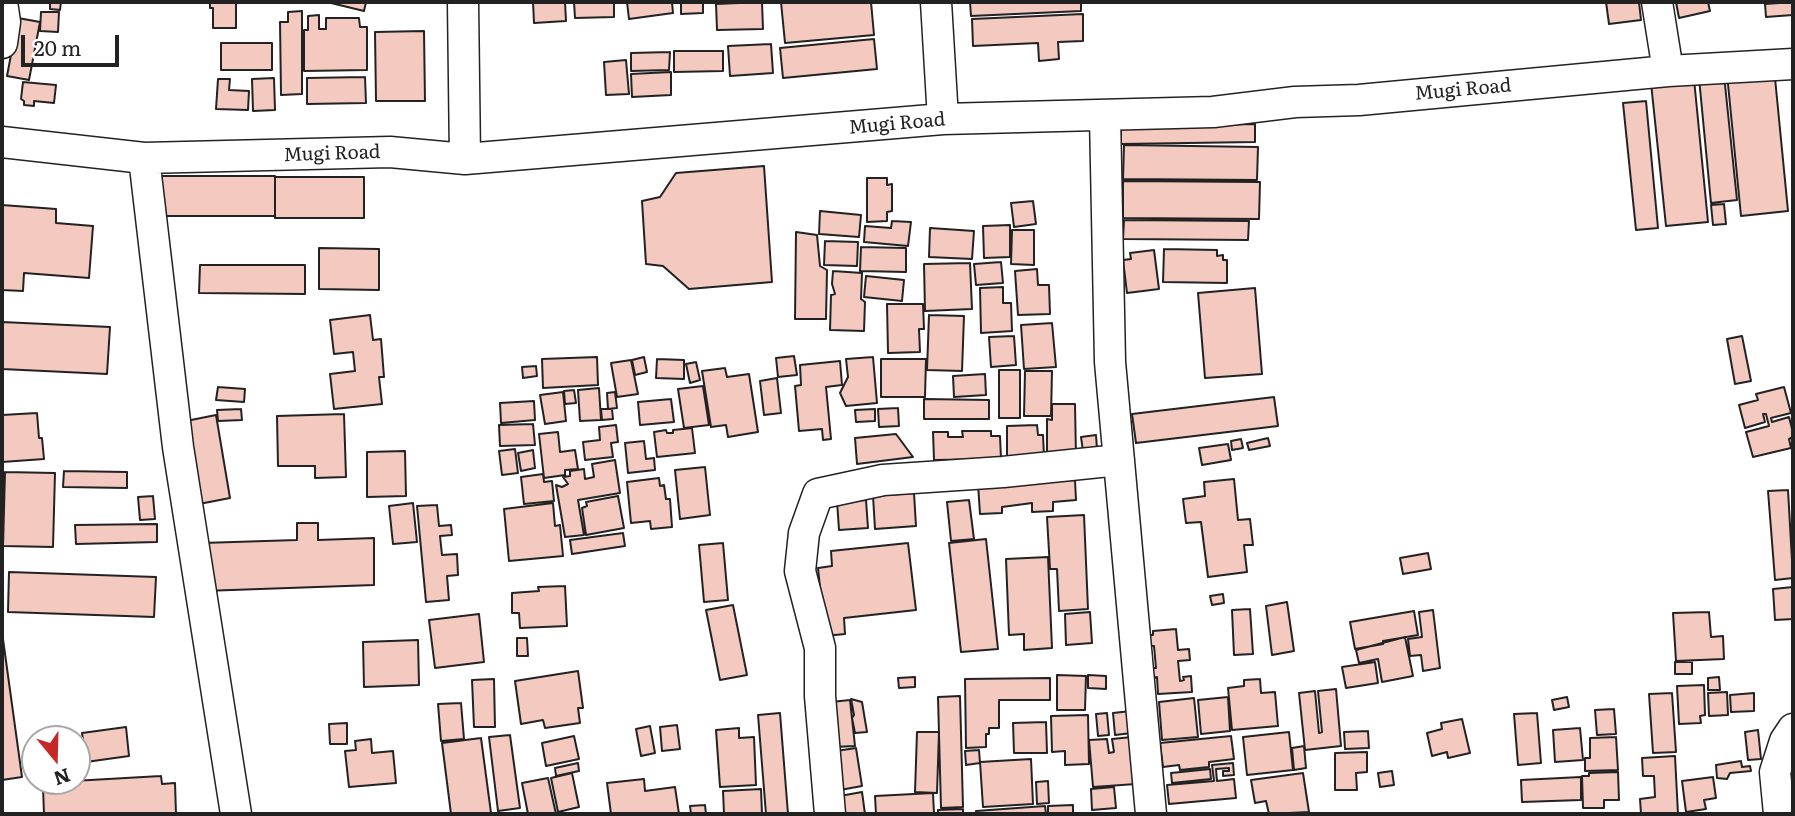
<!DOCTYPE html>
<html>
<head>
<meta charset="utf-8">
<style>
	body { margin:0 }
	#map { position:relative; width:1795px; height:816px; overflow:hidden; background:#fff; font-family:Literata,serif }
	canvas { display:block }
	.frame { position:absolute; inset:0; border:4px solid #222; pointer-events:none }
	.north { position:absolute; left:21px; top:725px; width:70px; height:70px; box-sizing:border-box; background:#fff; border:2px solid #a7a7a7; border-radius:50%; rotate:161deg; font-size:19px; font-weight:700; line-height:28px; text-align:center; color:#222 }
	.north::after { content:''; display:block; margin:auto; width:24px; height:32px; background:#c62828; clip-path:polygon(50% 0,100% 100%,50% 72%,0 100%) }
	.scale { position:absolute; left:21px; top:35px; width:98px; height:32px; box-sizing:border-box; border:4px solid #222; border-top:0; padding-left:9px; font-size:21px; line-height:24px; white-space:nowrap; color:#222; -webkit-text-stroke:5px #fff; paint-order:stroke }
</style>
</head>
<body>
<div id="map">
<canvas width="1795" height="816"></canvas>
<div class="frame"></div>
<div class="north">N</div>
<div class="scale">20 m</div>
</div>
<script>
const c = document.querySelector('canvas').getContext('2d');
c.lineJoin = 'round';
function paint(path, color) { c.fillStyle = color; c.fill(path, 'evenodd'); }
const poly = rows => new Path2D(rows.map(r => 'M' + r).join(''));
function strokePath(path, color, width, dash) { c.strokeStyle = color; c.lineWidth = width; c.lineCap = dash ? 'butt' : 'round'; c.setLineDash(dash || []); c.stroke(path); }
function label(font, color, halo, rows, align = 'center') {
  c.font = font + ' Literata,serif'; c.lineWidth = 5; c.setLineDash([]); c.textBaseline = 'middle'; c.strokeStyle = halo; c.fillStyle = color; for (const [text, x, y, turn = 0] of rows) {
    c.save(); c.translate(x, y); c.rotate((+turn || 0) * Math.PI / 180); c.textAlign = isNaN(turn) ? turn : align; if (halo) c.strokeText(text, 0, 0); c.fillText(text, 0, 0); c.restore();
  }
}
const building = poly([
	[50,2,61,2,60,10,50,9,50,2],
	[210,2,236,2,236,28,213,28,213,8,210,8,210,2],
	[327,2,366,2,364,11,327,2],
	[533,2,565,2,566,21,534,23,533,2],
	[574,2,614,2,614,17,575,18,574,2],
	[627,2,672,2,673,13,629,19,627,2],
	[681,2,703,2,703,13,681,14,681,2],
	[762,2,763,29,717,30,716,4,762,2],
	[781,2,871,2,874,35,785,43,781,2],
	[970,2,1081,2,1081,11,971,16,970,2],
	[1606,2,1639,2,1641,20,1609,24,1606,2],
	[1676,2,1708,2,1710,11,1679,18,1676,2],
	[1793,2,1793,15,1766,17,1765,4,1793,2],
	[302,11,302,94,281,95,280,22,288,22,288,12,302,11],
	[41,12,59,12,58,32,40,31,41,12],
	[1083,14,1083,41,1058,42,1059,59,1039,61,1038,43,973,46,972,19,1083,14],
	[319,15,319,29,326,29,326,18,359,18,360,27,367,27,367,70,304,71,304,30,308,30,308,16,319,15],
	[18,18,40,22,29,80,7,76,18,18],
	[424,31,425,101,376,101,375,32,424,31],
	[874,39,877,69,783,78,780,48,874,39],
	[221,43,272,43,272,70,221,70,221,43],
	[771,44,773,73,730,76,728,46,771,44],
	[674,51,723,51,723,71,674,72,674,51],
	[670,52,669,70,631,71,631,53,670,52],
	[626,60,629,94,606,95,604,62,626,60],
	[671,72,671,95,632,97,631,74,671,72],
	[1727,74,1775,78,1788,211,1741,216,1727,74],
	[1724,75,1737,200,1711,203,1699,78,1724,75],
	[365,77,366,103,307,104,307,78,365,77],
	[274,78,275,110,253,111,252,79,274,78],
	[218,79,230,79,229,90,249,91,248,110,216,109,218,79],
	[1694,79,1708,222,1666,226,1651,83,1694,79],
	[23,82,56,85,54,103,34,101,34,106,24,105,24,101,21,99,23,82],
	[1646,101,1658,228,1636,230,1623,103,1646,101],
	[1255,124,1255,142,1121,144,1121,126,1255,124],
	[1124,145,1258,147,1257,180,1123,179,1124,145],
	[764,166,772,282,689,289,663,266,646,264,642,201,660,197,676,173,764,166],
	[162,176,275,176,275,216,162,216,162,176],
	[275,177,364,177,364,218,275,218,275,177],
	[867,178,887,178,887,185,892,184,892,211,887,212,887,221,867,222,867,178],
	[1123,181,1260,182,1259,219,1123,218,1123,181],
	[1033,201,1036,224,1014,227,1011,203,1033,201],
	[1724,204,1726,224,1713,225,1711,205,1724,204],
	[2,205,56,209,56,223,93,226,89,278,24,273,23,291,2,290,2,205],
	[820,211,861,215,859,237,819,234,820,211],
	[1124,220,1249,221,1248,240,1123,239,1124,220],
	[892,221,911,222,908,246,864,242,865,226,891,228,892,221],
	[1010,225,1010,257,984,258,983,226,1010,225],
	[930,228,974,231,972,259,929,257,930,228],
	[1012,230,1034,230,1034,265,1011,264,1012,230],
	[796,232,817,235,820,266,827,270,826,319,795,319,796,232],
	[825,241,858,242,857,266,824,265,825,241],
	[861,247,906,248,906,272,860,271,861,247],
	[319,248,379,249,379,290,319,289,319,248],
	[1164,249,1217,250,1217,256,1223,255,1223,260,1227,260,1227,283,1163,282,1164,249],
	[1154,250,1159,289,1127,293,1123,260,1131,259,1130,253,1154,250],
	[1001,262,1003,283,976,285,974,264,1001,262],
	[970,263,972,309,925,311,924,264,970,263],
	[200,265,305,265,305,294,199,293,200,265],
	[1037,269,1038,285,1049,285,1050,314,1018,315,1015,271,1037,269],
	[833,271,862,273,861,299,865,302,864,331,830,330,831,295,835,294,832,284,833,271],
	[866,276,904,280,902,301,864,297,866,276],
	[1003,287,1003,303,1011,303,1012,331,981,333,980,288,1003,287],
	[1255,288,1262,374,1205,378,1198,293,1255,288],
	[887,304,923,304,924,329,919,329,920,352,888,353,887,304],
	[370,315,373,340,381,339,384,377,379,377,382,404,334,409,330,374,355,371,353,352,334,354,330,320,370,315],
	[929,315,964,316,962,371,927,370,929,315],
	[2,322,110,327,107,374,2,369,2,322],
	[1052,323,1056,367,1024,369,1021,325,1052,323],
	[1014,336,1016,365,991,367,989,337,1014,336],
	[1742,336,1751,381,1735,384,1727,339,1742,336],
	[794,356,797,375,778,377,776,358,794,356],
	[597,357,598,385,543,388,542,359,597,357],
	[644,357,647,372,635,375,632,360,644,357],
	[873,357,877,403,846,406,840,393,848,377,846,359,873,357],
	[657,359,684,360,684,379,656,378,657,359],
	[881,359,926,359,925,397,881,397,881,359],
	[631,360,638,394,617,397,611,363,631,360],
	[840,361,842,385,826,387,831,439,823,440,822,429,799,431,795,386,801,385,800,365,840,361],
	[696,362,700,380,690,383,686,364,696,362],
	[536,366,537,376,523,378,522,367,536,366],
	[725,368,727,377,749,374,758,432,728,437,726,425,711,427,702,371,725,368],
	[999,370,1020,370,1020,418,999,418,999,370],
	[1025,371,1052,371,1051,416,1024,416,1025,371],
	[985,374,986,395,954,397,953,376,985,374],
	[777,378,781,413,764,415,760,381,777,378],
	[703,386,709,425,684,428,678,389,703,386],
	[218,387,245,389,244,402,216,400,218,387],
	[1784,387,1791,413,1771,418,1772,422,1789,417,1793,433,1793,437,1789,439,1791,448,1753,457,1746,432,1769,426,1766,414,1763,414,1765,422,1745,428,1739,405,1758,400,1756,394,1784,387],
	[599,388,601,420,580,421,578,390,599,388],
	[574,390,576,403,565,404,564,391,574,390],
	[563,392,566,421,545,424,540,395,563,392],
	[615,392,617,408,608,409,607,393,615,392],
	[1274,397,1278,426,1136,443,1132,414,1274,397],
	[671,399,674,422,640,425,638,402,671,399],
	[924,399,989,400,989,419,924,419,924,399],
	[534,401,535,420,501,423,500,403,534,401],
	[1052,404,1075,404,1076,457,1047,458,1047,419,1052,420,1052,404],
	[898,408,899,426,879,427,878,409,898,408],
	[241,409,242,420,218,421,217,410,241,409],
	[601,409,612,409,613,419,602,420,601,409],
	[875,409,875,421,856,422,855,410,875,409],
	[37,413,39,438,42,438,44,459,2,462,2,415,37,413],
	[344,414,346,477,315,478,315,466,278,466,277,416,344,414],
	[216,415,230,498,199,504,186,421,216,415],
	[533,424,535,445,500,446,499,425,533,424],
	[616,425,618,442,611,443,613,457,585,460,583,442,600,440,599,427,616,425],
	[1037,425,1038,435,1043,435,1044,457,1007,459,1007,426,1037,425],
	[692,428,695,453,657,457,654,432,666,430,667,433,673,433,673,430,692,428],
	[962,431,991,431,991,436,1000,436,1001,459,934,460,933,432,948,432,948,437,963,437,962,431],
	[558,432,560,452,575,450,578,469,565,470,565,475,544,478,539,434,558,432],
	[896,434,913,457,857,464,855,438,896,434],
	[1096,435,1097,449,1083,451,1081,437,1096,435],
	[1268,438,1270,446,1249,450,1247,443,1268,438],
	[1241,439,1243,448,1232,450,1231,441,1241,439],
	[644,441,646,459,654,458,655,470,628,473,625,443,644,441],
	[1228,444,1231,460,1202,465,1199,448,1228,444],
	[515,449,518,473,502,475,499,451,515,449],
	[533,450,535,468,521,471,518,453,533,450],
	[405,451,406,496,367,497,367,452,405,451],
	[615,460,620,493,578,500,584,535,565,537,556,485,562,487,568,484,563,477,570,476,570,471,584,469,585,479,594,477,592,464,615,460],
	[705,467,710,515,680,519,675,470,705,467],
	[64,471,127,472,127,488,63,487,64,471],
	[5,472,55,473,53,547,3,546,5,472],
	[543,474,544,482,552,481,554,501,524,504,521,477,543,474],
	[659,478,660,486,664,485,666,499,670,499,672,527,651,529,650,521,631,523,627,482,659,478],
	[1234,479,1238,520,1250,519,1253,545,1244,545,1247,572,1208,577,1201,522,1186,523,1183,499,1205,496,1204,482,1234,479],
	[1075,480,1076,500,1053,502,1053,511,1032,512,1032,503,1002,507,1002,513,980,514,978,484,1075,480],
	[1788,490,1793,578,1775,580,1768,491,1788,490],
	[914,493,916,526,875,529,873,496,914,493],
	[153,496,155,519,140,520,138,497,153,496],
	[618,496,624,528,586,535,582,508,587,506,586,502,618,496],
	[866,500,868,528,839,530,837,501,866,500],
	[969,500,974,539,951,541,947,502,969,500],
	[413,503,417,542,393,544,389,506,413,503],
	[553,503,555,526,560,525,563,556,509,561,504,509,553,503],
	[437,505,439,526,451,525,452,535,440,536,442,555,457,554,458,575,447,576,449,600,426,602,417,506,437,505],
	[1084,515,1088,609,1059,611,1057,569,1050,569,1047,517,1084,515],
	[297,523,318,523,318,540,374,538,374,585,203,591,202,543,297,540,297,523],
	[157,524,157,542,76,544,75,525,157,524],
	[623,533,625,546,572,554,570,540,623,533],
	[986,539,998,649,961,652,949,543,986,539],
	[723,543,728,600,704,602,699,545,723,543],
	[908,543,916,610,844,618,845,634,825,636,818,568,832,566,831,551,908,543],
	[1428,553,1431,569,1403,574,1400,558,1428,553],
	[1048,557,1052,648,1024,650,1024,634,1009,635,1006,559,1048,557],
	[9,572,156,577,154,617,8,612,9,572],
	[565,586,567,626,520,628,519,613,512,613,512,593,539,591,538,587,565,586],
	[1793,587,1793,619,1775,620,1773,589,1793,587],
	[1223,594,1224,603,1212,605,1210,596,1223,594],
	[1287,602,1294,651,1272,655,1266,606,1287,602],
	[733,605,747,675,720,680,706,610,733,605],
	[1250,609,1253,654,1234,655,1232,610,1250,609],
	[1433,610,1440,668,1423,671,1421,655,1410,656,1408,639,1422,637,1419,612,1433,610],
	[1414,611,1418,635,1383,641,1383,644,1355,649,1350,622,1414,611],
	[1090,612,1092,643,1066,645,1065,614,1090,612],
	[1709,612,1711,637,1723,636,1724,659,1676,661,1673,613,1709,612],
	[479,614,484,662,435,668,429,620,479,614],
	[1176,629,1178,650,1189,649,1190,660,1178,661,1180,681,1184,680,1183,677,1191,676,1192,692,1158,694,1157,677,1153,678,1152,668,1156,668,1154,646,1150,646,1150,635,1153,635,1153,631,1176,629],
	[2,632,22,777,2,780,2,632],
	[1405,637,1413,676,1382,682,1378,659,1359,663,1356,650,1405,637],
	[517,638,527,638,528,656,517,656,517,638],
	[418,640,419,685,364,687,363,642,418,640],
	[1375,662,1378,683,1346,688,1342,667,1375,662],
	[1675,662,1692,662,1692,674,1675,674,1675,662],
	[578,671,583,708,578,708,580,723,545,728,543,720,521,724,515,681,578,671],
	[1057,675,1086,676,1085,710,1057,710,1057,675],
	[1088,675,1106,676,1106,689,1088,688,1088,675],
	[915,677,915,687,899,688,898,678,915,677],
	[1719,677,1720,690,1708,690,1708,678,1719,677],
	[1050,678,1050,700,999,700,999,728,989,728,989,734,986,734,986,747,966,748,965,679,1050,678],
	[494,679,495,727,474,727,472,680,494,679],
	[1260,679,1261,693,1275,692,1278,726,1232,730,1228,688,1244,686,1244,680,1260,679],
	[1704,685,1705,715,1700,716,1701,723,1679,724,1677,686,1704,685],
	[1336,689,1341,746,1305,750,1299,693,1315,691,1319,733,1322,732,1318,691,1336,689],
	[1727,692,1728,715,1709,716,1708,693,1727,692],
	[1672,693,1676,752,1653,753,1649,694,1672,693],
	[1754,693,1754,711,1731,712,1730,695,1754,693],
	[960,696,963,807,941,808,938,697,960,696],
	[1228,697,1230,731,1201,734,1198,700,1228,697],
	[1567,697,1569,707,1554,710,1552,700,1567,697],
	[1194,698,1198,737,1162,740,1159,702,1194,698],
	[851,699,862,702,867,732,855,733,852,718,854,715,851,699],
	[850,700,855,746,834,747,831,702,850,700],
	[461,703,464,739,441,741,438,704,461,703],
	[1614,709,1616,734,1597,735,1595,710,1614,709],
	[1131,711,1132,733,1115,735,1113,713,1131,711],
	[780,713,788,814,766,814,758,715,780,713],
	[1107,713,1109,735,1098,736,1096,714,1107,713],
	[1537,713,1541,763,1518,765,1514,714,1537,713],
	[1088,715,1089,764,1065,765,1065,751,1052,752,1051,716,1088,715],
	[1462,719,1470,753,1448,758,1447,752,1432,756,1427,733,1442,729,1441,723,1462,719],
	[1046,722,1047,753,1014,753,1013,723,1046,722],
	[347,723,347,744,330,744,329,724,347,723],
	[677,725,680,749,662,751,660,727,677,725],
	[650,726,655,753,641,756,636,729,650,726],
	[126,727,129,756,86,762,82,733,126,727],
	[739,728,739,738,754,737,756,785,720,787,716,730,739,728],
	[1580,728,1583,760,1555,762,1553,730,1580,728],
	[1758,730,1761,759,1748,760,1745,732,1758,730],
	[1368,731,1369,748,1345,749,1344,732,1368,731],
	[917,732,939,732,937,793,915,792,917,732],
	[1289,732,1293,770,1247,775,1243,737,1289,732],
	[510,735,520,808,498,811,489,737,510,735],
	[574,736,579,759,546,766,542,743,574,736],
	[1231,736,1234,759,1209,762,1209,767,1180,770,1179,765,1163,767,1160,743,1231,736],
	[1132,737,1136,784,1093,787,1089,740,1107,739,1109,753,1114,752,1112,739,1132,737],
	[1616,737,1618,770,1585,771,1585,758,1590,758,1590,738,1616,737],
	[481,738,491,813,451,814,442,743,481,738],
	[371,739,372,753,393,751,396,783,349,787,345,751,356,750,355,741,371,739],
	[1304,746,1306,768,1294,770,1292,748,1304,746],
	[856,748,862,786,840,790,836,751,856,748],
	[979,750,980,763,966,765,965,751,979,750],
	[1367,752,1367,772,1356,773,1357,790,1335,790,1335,753,1367,752],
	[1675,756,1678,814,1641,814,1640,799,1655,797,1654,776,1643,776,1642,758,1675,756],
	[1031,759,1033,804,983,807,980,762,1031,759],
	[1741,761,1742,767,1750,766,1751,771,1730,773,1727,779,1717,778,1716,765,1741,761],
	[578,763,579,771,556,776,555,768,578,763],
	[1233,763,1234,775,1223,776,1223,771,1229,771,1229,768,1216,769,1217,781,1234,779,1236,798,1169,804,1167,785,1214,781,1212,765,1233,763],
	[1210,769,1211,779,1172,783,1171,773,1210,769],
	[1392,771,1394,785,1380,787,1378,773,1392,771],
	[1618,772,1619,800,1604,800,1604,808,1583,808,1582,776,1589,776,1589,773,1618,772],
	[572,773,579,807,558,812,551,778,572,773],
	[1303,773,1309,812,1269,814,1266,801,1255,803,1251,780,1303,773],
	[161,776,162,784,175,783,176,814,44,814,43,788,56,787,55,782,161,776],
	[1581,777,1581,800,1522,802,1521,780,1581,777],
	[1713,777,1716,798,1704,800,1706,809,1686,812,1682,781,1713,777],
	[548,778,556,814,528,814,522,783,548,778],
	[644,779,645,791,675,787,679,814,611,814,607,783,644,779],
	[1048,781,1049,803,1037,804,1036,782,1048,781],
	[1114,787,1116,808,1092,810,1091,789,1114,787],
	[761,789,762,814,724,814,723,791,761,789],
	[862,792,865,814,843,814,840,796,862,792],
	[933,793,934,814,876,814,875,796,933,793],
	[705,805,706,814,691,814,690,806,705,805],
	[1073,805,1073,814,1048,814,1048,806,1073,805],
	[1045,806,1046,814,976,814,976,811,1045,806],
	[963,809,963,814,938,814,938,810,963,809]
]);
paint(building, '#f3c9c0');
strokePath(building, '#222', 2);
const minor = poly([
	[463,2,465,159],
	[936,2,943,119],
	[1657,2,1668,71],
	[2,43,5,22,2,2],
	[1105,116,1110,362,1151,814],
	[2,142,144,158,390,152,465,159,943,119,1213,112,1295,102,1359,100,1668,71,1793,64],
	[144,158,178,447,236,814],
	[830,814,820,696,820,648,800,571,804,533,818,494,883,480,1003,472,1119,460],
	[1779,814,1775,772,1785,741,1793,729]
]);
strokePath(minor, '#222', 33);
strokePath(minor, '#fff', 30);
label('19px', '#222', '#fff', [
	["Mugi Road",1463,90,-5],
	["Mugi Road",897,124,-5],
	["Mugi Road",332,154,-2]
]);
</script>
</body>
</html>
